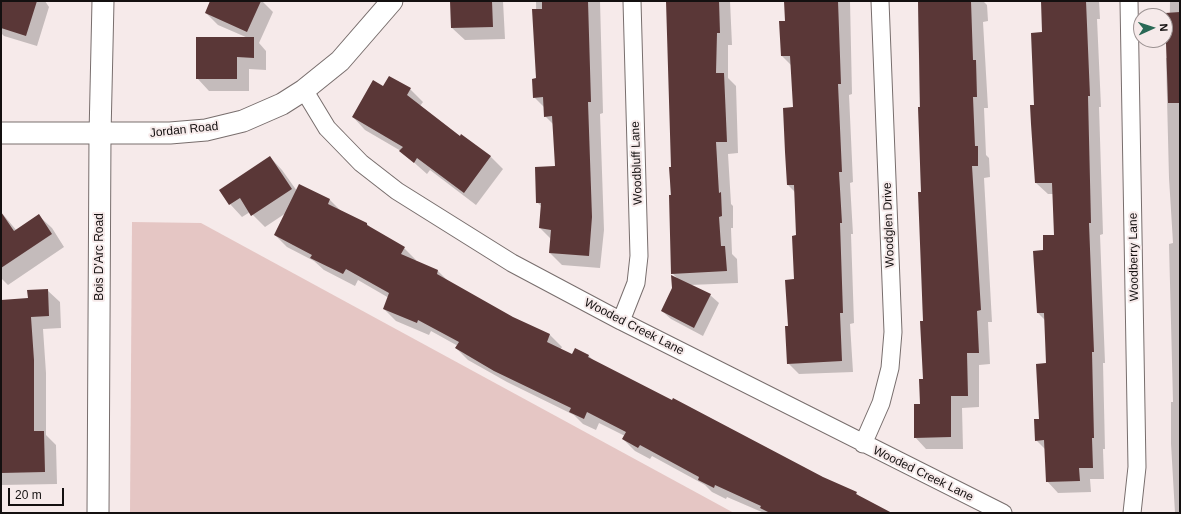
<!DOCTYPE html>
<html>
<head>
<meta charset="utf-8">
<style>
	body { margin:0 }
	#map { position:relative; width:1181px; height:514px; overflow:hidden; background:#f6eaea; font-family:Helvetica,sans-serif }
	canvas { display:block }
	.frame { position:absolute; inset:0; border:2px solid #141010; pointer-events:none }
	.north { position:absolute; left:1133px; top:8px; width:40px; height:40px; box-sizing:border-box; background:#f6eaea; border:1px solid #9c9393; border-radius:50%; rotate:87deg; font-size:11px; font-weight:700; line-height:16px; text-align:center; color:#141010 }
	.north::after { content:''; display:block; margin:auto; width:14px; height:18px; background:#2a6956; clip-path:polygon(50% 0,100% 100%,50% 72%,0 100%) }
	.scale { position:absolute; left:8px; top:488px; width:56px; height:18px; box-sizing:border-box; border:2px solid #141010; border-top:0; padding-left:5px; font-size:12px; line-height:14px; white-space:nowrap; color:#141010; -webkit-text-stroke:3px #f6eaea; paint-order:stroke }
</style>
</head>
<body>
<div id="map">
<canvas width="1181" height="514"></canvas>
<div class="frame"></div>
<div class="north">N</div>
<div class="scale">20 m</div>
</div>
<script>
const c = document.querySelector('canvas').getContext('2d');
c.lineJoin = 'round';
function paint(path, color) { c.fillStyle = color; c.fill(path, 'evenodd'); }
const poly = rows => new Path2D(rows.map(r => 'M' + r).join(''));
function strokePath(path, color, width, dash) { c.strokeStyle = color; c.lineWidth = width; c.lineCap = dash ? 'butt' : 'round'; c.setLineDash(dash || []); c.stroke(path); }
function label(font, color, halo, rows, align = 'center') {
  c.font = font + ' Helvetica,sans-serif'; c.lineWidth = 4; c.setLineDash([]); c.textBaseline = 'middle'; c.strokeStyle = halo; c.fillStyle = color; for (const [text, x, y, turn = 0] of rows) {
    c.save(); c.translate(x, y); c.rotate((+turn || 0) * Math.PI / 180); c.textAlign = isNaN(turn) ? turn : align; if (halo) c.strokeText(text, 0, 0); c.fillText(text, 0, 0); c.restore();
  }
}
paint(poly([
	[132,222,201,223,734,513,130,513]
]), '#e5c6c4');
paint(poly([
	[1,1,45,1,49,7,37,46,4,36,1,33],
	[211,1,262,1,273,12,259,43,266,51,266,70,249,69,249,91,209,91,197,78,248,38,218,25,206,13],
	[451,1,503,1,505,39,465,40,452,28],
	[536,1,600,1,603,113,600,114,604,230,600,268,562,265,550,253,552,240,540,228,542,207,537,202,556,167,554,125,545,116,544,107,534,97,537,79],
	[668,1,730,1,732,45,728,45,728,78,736,86,738,153,728,154,731,204,733,206,733,228,731,228,732,254,737,259,738,283,690,285,710,295,719,303,703,336,671,319,662,311,677,278,672,273,670,168,672,168],
	[785,1,850,1,852,94,849,95,853,182,850,183,853,234,851,234,854,323,850,324,853,372,799,374,788,363,789,327,795,280,797,236,795,192,788,185,794,108,792,66,782,56,786,22],
	[918,1,983,1,987,5,988,21,983,22,988,108,984,108,986,155,989,158,990,177,984,178,992,322,988,322,990,364,979,365,979,407,962,408,963,449,926,449,915,437,924,379],
	[1042,1,1099,1,1100,19,1097,19,1101,107,1099,107,1103,234,1100,235,1105,363,1103,363,1105,449,1103,449,1104,479,1090,479,1091,492,1058,493,1047,481,1046,450,1036,440,1047,364,1045,320,1038,313,1044,251,1055,236,1053,194,1048,194,1036,183,1035,105,1043,33],
	[1170,1,1180,1,1180,513,1175,513,1171,444,1171,402,1173,402,1169,244,1173,243,1169,178,1166,58,1169,58],
	[383,87,410,89,423,102,420,106,460,137,490,156,503,169,476,205,430,170,427,174,401,151,365,130,353,117],
	[270,157,282,170,297,191,300,185,330,200,341,211,367,224,373,230,404,248,416,260,415,262,438,271,450,283,512,318,550,335,562,347,560,350,572,356,588,355,595,362,823,478,856,493,861,498,891,513,764,513,727,497,726,499,712,492,705,485,652,456,650,459,635,451,623,439,625,436,599,423,596,430,583,424,574,415,507,382,468,360,456,348,458,346,431,331,429,335,396,321,384,309,389,298,358,280,355,286,324,270,314,261,287,247,275,235,286,213,265,227,250,212,242,217,230,204,221,190],
	[1,212,17,231,39,216,52,228,64,247,8,285,1,278],
	[47,290,60,302,61,328,43,329,46,373,46,435,56,445,57,484,1,485,1,301,29,299]
]), '#0003');
paint(poly([
	[1,1,37,1,26,36,1,28],
	[210,1,261,1,247,32,205,13],
	[450,1,492,1,493,27,451,28],
	[542,1,588,1,591,102,588,102,592,217,589,256,549,253,551,230,539,228,541,203,536,203,535,167,555,166,552,116,544,117,543,97,533,98,532,79,536,78,532,9,542,9],
	[666,1,719,1,720,33,717,33,716,73,724,73,727,142,716,142,719,193,721,192,722,216,719,217,721,246,725,246,727,271,671,274,669,195,671,195,669,167,671,167],
	[784,1,838,1,841,84,838,84,842,172,839,172,842,223,840,223,843,313,840,313,842,361,787,364,785,326,788,326,785,280,794,279,792,236,796,235,794,185,787,185,785,152,783,108,793,107,790,56,781,56,779,21,785,21],
	[918,1,971,1,973,60,976,60,977,97,973,97,975,146,978,146,978,166,972,166,981,310,977,311,979,353,967,353,968,396,951,396,951,437,914,438,914,404,920,404,919,379,923,379,920,321,923,321,918,192,921,192,918,107,920,107],
	[1041,1,1086,1,1090,96,1088,96,1091,223,1089,223,1094,352,1092,352,1094,438,1092,438,1093,468,1079,468,1080,481,1046,482,1044,440,1035,441,1034,419,1039,419,1036,364,1046,363,1044,313,1037,313,1033,251,1043,250,1043,235,1054,235,1052,183,1035,183,1031,124,1030,105,1034,105,1031,33,1042,32],
	[1180,12,1180,103,1168,103,1165,13],
	[196,37,254,37,254,58,237,57,237,79,196,79],
	[389,76,411,88,407,95,460,136,461,134,491,156,464,193,417,158,414,163,399,151,403,147,352,117,373,80,383,86],
	[270,156,292,189,251,216,240,198,229,205,219,190],
	[299,184,330,199,328,204,367,223,367,225,405,247,401,254,438,270,437,274,513,317,550,334,547,342,572,354,575,348,589,355,588,357,672,400,673,398,823,477,857,492,856,494,892,513,770,513,760,508,761,506,715,485,714,488,698,480,699,477,640,445,638,448,622,439,626,432,587,412,584,419,569,412,571,408,494,371,455,348,459,342,418,320,417,323,383,309,389,293,346,269,343,274,310,258,312,255,274,235],
	[1,212,14,231,39,214,52,234,1,268],
	[671,275,711,294,694,328,661,311,672,288],
	[48,289,49,316,31,317,34,360,34,431,44,431,45,472,1,473,1,300,28,298,27,290]
]), '#5a3737');
const minor = poly([
	[1129,1,1137,467,1132,513],
	[304,90,327,128,361,163,397,191,512,263,621,321,1003,513],
	[621,321,636,283,639,256,632,1],
	[863,444,881,403,890,368,893,332,880,1]
]);
const tertiary = poly([
	[1,133,170,133,206,130,243,121,282,104,304,90,340,61,392,1],
	[98,513,100,135,103,1]
]);
strokePath(minor, '#786e6d', 19);
strokePath(tertiary, '#786e6d', 23);
strokePath(minor, '#fff', 17);
strokePath(tertiary, '#fff', 21);
label('12px', '#141010', '#f6eaea', [
	["Jordan Road",184,130,-6],
	["Woodbluff Lane",637,163,-92],
	["Woodglen Drive",889,225,-92],
	["Bois D'Arc Road",100,257,-90],
	["Woodberry Lane",1134,257,-91],
	["Wooded Creek Lane",634,327,27],
	["Wooded Creek Lane",923,474,26]
]);
</script>
</body>
</html>
